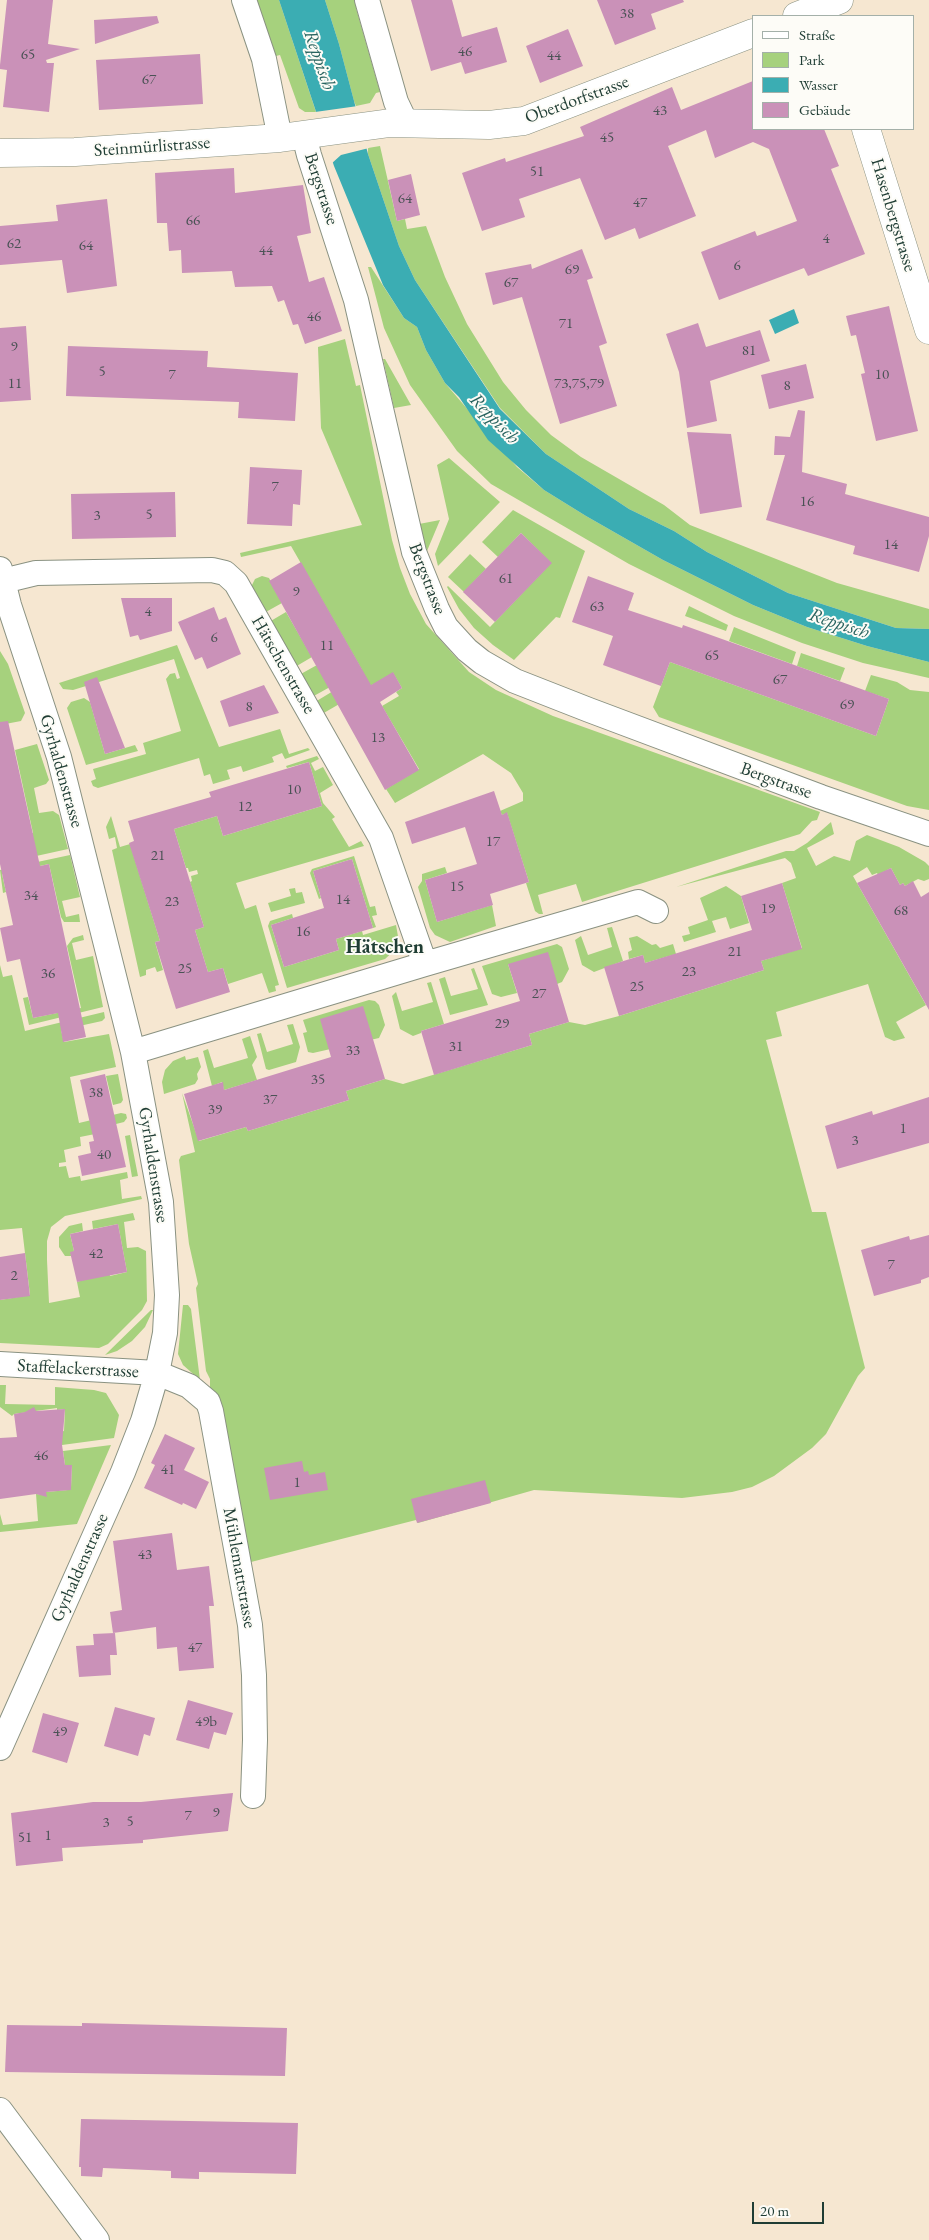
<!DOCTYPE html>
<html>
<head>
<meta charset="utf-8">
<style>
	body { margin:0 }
	#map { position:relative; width:929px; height:2240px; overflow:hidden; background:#f6e7d1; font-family:"EB Garamond",serif }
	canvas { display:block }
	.legend { position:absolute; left:752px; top:15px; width:162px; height:115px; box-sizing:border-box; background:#fdfcf7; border:1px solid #a4b0a9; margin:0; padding:6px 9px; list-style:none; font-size:15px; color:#1f3d34 }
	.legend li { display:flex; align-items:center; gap:10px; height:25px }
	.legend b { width:25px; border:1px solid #a4b0a9 }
	.scale { position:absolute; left:752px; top:2202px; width:72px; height:22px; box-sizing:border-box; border:2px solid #1f3d34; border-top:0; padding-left:6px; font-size:15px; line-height:18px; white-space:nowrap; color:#1f3d34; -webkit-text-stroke:4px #fdfcf7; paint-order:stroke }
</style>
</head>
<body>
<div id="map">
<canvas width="929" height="2240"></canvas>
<ul class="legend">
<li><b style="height:6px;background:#fff"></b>Straße</li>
<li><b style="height:14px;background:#a6d17d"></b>Park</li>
<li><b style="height:14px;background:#3badb3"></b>Wasser</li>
<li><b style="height:14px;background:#ca91b8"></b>Gebäude</li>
</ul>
<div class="scale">20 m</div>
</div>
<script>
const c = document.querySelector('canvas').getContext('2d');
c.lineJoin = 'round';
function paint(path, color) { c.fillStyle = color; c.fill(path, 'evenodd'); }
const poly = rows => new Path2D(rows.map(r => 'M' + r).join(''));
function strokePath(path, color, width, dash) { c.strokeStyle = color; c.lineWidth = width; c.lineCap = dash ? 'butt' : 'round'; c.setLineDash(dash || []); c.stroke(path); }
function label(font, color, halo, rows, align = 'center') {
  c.font = font + ' "EB Garamond",serif'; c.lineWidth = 4; c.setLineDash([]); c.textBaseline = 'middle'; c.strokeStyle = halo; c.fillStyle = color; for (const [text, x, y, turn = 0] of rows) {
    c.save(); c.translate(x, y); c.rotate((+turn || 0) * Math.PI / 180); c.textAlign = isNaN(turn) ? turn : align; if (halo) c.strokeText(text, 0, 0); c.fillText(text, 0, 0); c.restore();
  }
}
paint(poly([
	[254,0,279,0,316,112,305,112,299,108,280,55,272,57],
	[325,0,360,0,356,8,380,92,376,93,370,103,356,106,354,101,339,44],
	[380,146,397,221,405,219,407,229,426,226,445,277,467,324,503,382,526,410,551,435,581,457,664,505,690,525,837,583,929,609,929,629,896,628,788,593,707,552,674,531,629,509,546,454,500,408,415,280,399,246,368,154,368,148],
	[368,267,371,267,404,318,417,327,426,350,445,383,517,467,544,490,586,516,663,560,753,605,807,627,867,646,929,662,929,678,863,663,802,643,734,616,629,564,491,484,457,451,410,385,384,328],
	[345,339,356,386,360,385,392,540,400,568,410,594,426,624,469,672,496,690,553,716,820,812,817,820,812,821,800,834,582,902,576,884,538,895,543,914,539,914,535,911,526,883,529,882,507,813,502,815,500,811,523,801,523,793,511,773,483,754,395,803,386,789,419,769,382,706,399,696,396,692,402,688,393,673,322,714,315,702,348,682,362,670,291,546,241,557,240,553,362,525,321,428,318,347],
	[383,359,385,359,411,405,394,408],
	[449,458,500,502,438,566,435,554,449,519,437,465],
	[513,510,585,551,560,618,556,617,514,660,493,645,474,628,459,609,447,587,448,586,490,627,551,563,521,533,498,557,482,542],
	[440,520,427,551,419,524],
	[470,554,486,569,464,592,448,577],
	[262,576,269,578,282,603,264,613,251,587,255,579],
	[689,606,728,625,726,631,685,616],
	[286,612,312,657,295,667,269,622],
	[734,627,796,652,792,664,729,641],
	[177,645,219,747,280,729,289,754,308,748,310,750,285,759,282,753,272,757,274,762,243,772,241,766,227,770,230,779,213,784,210,774,204,776,199,758,98,788,93,786,91,781,96,779,93,769,146,754,143,743,181,731,166,679,170,674,175,673,177,679,180,678,174,659,73,690,63,689,59,683],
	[0,651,8,664,25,713,21,721,0,725],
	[801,653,845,668,840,681,797,666],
	[670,662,876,736,889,699,865,691,871,675,897,682,910,690,929,692,929,810,907,806,659,717,653,707],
	[317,665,330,687,312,697,299,675],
	[84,698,90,702,105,754,135,745,138,751,86,765,67,708,71,702],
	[37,744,49,780,46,784,34,788,39,813,53,811,59,815,68,849,0,864,0,840,33,833,15,750],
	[317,756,319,759,311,763,315,771,323,767,333,785,320,793,323,803,335,817,332,819,349,847,361,841,364,846,236,883,245,909,256,905,279,985,275,986,276,991,269,993,262,973,228,984,223,968,208,972,195,930,204,927,190,882,192,881,191,876,198,874,197,870,189,872,188,868,186,868,174,829,217,816,223,836,322,806,309,762,287,768,286,766],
	[111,816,120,847,130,844,160,941,155,942,163,970,157,972,155,967,146,970,146,975,140,977,112,850,117,848,115,837,109,839,106,827],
	[831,822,834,834,807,848,816,866,834,856,850,861,856,841,867,835,899,847,925,862,929,866,929,879,924,881,918,879,905,886,903,883,900,885,891,868,878,875,877,873,872,875,867,867,853,876,926,1005,896,1022,905,1038,894,1041,885,1037,868,984,776,1012,782,1036,766,1040,812,1212,826,1212,865,1368,858,1376,826,1434,812,1448,774,1476,752,1487,732,1492,682,1498,534,1490,418,1523,416,1520,251,1562,221,1405,210,1388,210,1379,206,1371,196,1288,198,1284,189,1244,179,1160,181,1156,195,1152,182,1093,199,1141,246,1127,248,1131,349,1100,346,1091,385,1079,403,1084,532,1045,529,1034,569,1022,585,1025,619,1016,764,970,761,961,802,948,782,883,796,878,791,863,785,858,676,887,786,851,794,851,807,843],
	[70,855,80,897,62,901,66,917,79,914,80,922,64,922,61,917,49,864,2,874,6,892,3,893,0,870],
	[354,856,370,907,375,906,377,915,372,916,376,927,373,928,352,859,313,871,321,898,319,899,310,873,312,869],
	[445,867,447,873,425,880,437,922,492,905,496,926,450,942,435,935,430,928,418,887,422,881,422,874],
	[726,886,741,896,749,923,730,929,726,917,712,921,716,932,684,942,682,936,690,934,688,927,708,920,700,898],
	[295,888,296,893,302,892,305,903,271,912,268,903,291,896,289,889],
	[292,914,293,918,271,925,284,967,339,950,336,939,362,931,363,935,396,925,399,942,396,949,385,959,287,988,268,926,270,921],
	[612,927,623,961,594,972,582,965,575,940,581,936,588,955,612,947,607,928],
	[83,935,84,940,72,943,76,960,93,956,103,1007,29,1025,23,998,28,997,33,1018,81,1008,67,946,73,938],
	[637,936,652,945,656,944,660,948,673,944,676,954,645,963,643,955,629,959,628,952,632,950,629,938],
	[557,944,562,947,569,969,562,982,557,984,508,964,517,993,501,997,492,994,482,966],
	[0,965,3,977,12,975,25,1031,104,1012,105,1018,102,1021,61,1030,64,1042,109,1034,116,1067,70,1077,79,1123,121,1113,126,1114,127,1118,124,1122,104,1127,105,1132,80,1137,81,1146,64,1150,66,1162,59,1163,59,1167,66,1166,69,1178,80,1176,81,1181,127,1172,128,1178,120,1180,122,1199,141,1196,142,1199,65,1216,51,1227,47,1241,47,1260,49,1303,80,1297,77,1282,109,1271,110,1276,127,1272,118,1224,93,1229,92,1221,133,1213,135,1220,124,1222,127,1248,138,1247,146,1251,147,1301,142,1310,108,1344,99,1348,0,1343,0,1300,30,1295,22,1228,0,1230],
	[474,968,488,1005,450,1015,439,979,445,977,451,996,478,989,471,969],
	[431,982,444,1024,421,1031,421,1033,413,1036,400,1029,392,996,396,992,402,1011,433,1002,427,983],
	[369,1000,375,1001,379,1005,385,1025,379,1038,313,1053,308,1052,303,1033,307,1032,303,1020],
	[293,1024,300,1047,296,1062,269,1070,266,1069,257,1034,261,1033,267,1052,293,1044,287,1025],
	[250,1036,257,1057,252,1065,257,1080,224,1090,222,1082,212,1086,203,1051,208,1049,214,1068,248,1058,242,1039],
	[185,1056,186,1060,198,1057,201,1067,197,1074,198,1079,195,1084,164,1094,162,1082,165,1070,173,1061],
	[118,1074,123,1100,121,1103,113,1105,106,1076],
	[130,1135,138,1176,132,1177,125,1136],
	[82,1223,83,1231,70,1234,74,1251,71,1256,65,1256,59,1247,59,1237,69,1226],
	[183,1305,188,1305,191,1309,200,1380,183,1365,178,1354],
	[151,1310,153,1310,145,1327,132,1341,117,1351,105,1355],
	[0,1385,6,1385,5,1404,55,1405,55,1387,94,1390,106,1393,119,1415,114,1438,62,1445,60,1432,64,1431,65,1409,57,1410,57,1408,14,1414,12,1416,0,1407],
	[111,1445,77,1524,0,1532,0,1514,3,1525,38,1521,36,1494,46,1495,46,1492,68,1490,71,1487,72,1465,65,1465,63,1451]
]), '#a6d17d');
paint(poly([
	[279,0,325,0,339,44,368,154,399,246,415,280,500,409,546,454,629,509,674,531,707,552,788,593,896,628,929,629,929,662,867,646,807,627,753,605,663,560,586,516,544,490,488,440,459,397,445,383,426,350,417,327,404,318,383,285,334,166],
	[794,309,799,323,775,334,769,320]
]), '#3badb3');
paint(poly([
	[358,106,369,148,341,155,331,164,315,112]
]), '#f6e7d1');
paint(poly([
	[7,0,53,0,48,44,80,49,46,60,47,63,54,63,49,112,3,107,7,70,0,69,0,65],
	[411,0,452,0,462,37,497,27,507,62,465,74,461,62,431,71],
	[597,0,683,0,684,2,651,14,656,29,615,45],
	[157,16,159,23,95,44,94,20],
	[568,29,583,66,540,83,526,46],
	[200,54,203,104,99,110,96,60],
	[753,81,753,129,824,129,839,166,831,169,865,254,808,276,804,268,719,300,701,252,755,231,757,236,797,221,769,149,753,142,715,158,706,130,668,146,696,216,639,239,635,228,605,240,580,178,519,199,525,217,482,231,462,173,505,158,506,162,584,136,580,127,672,87,681,110],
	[234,168,235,193,303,185,311,233,297,236,309,282,324,277,342,331,305,344,298,324,293,325,284,300,278,302,272,286,235,287,232,271,182,273,181,250,169,251,167,223,157,223,155,173],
	[411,174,420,215,397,221,388,180],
	[107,199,117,286,67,293,62,260,0,265,0,226,58,221,56,205],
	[582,249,593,278,587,280,607,343,599,346,617,406,560,424,522,297,493,305,485,273,531,264,532,269],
	[889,306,918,431,876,441,861,374,865,373,856,335,851,336,846,316],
	[698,323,706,347,760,330,770,361,710,381,717,421,687,428,679,372,666,334],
	[26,326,31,400,0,402,0,328],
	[68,346,208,351,207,367,298,373,295,421,238,418,239,402,66,396],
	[806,364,814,398,769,409,761,375],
	[798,410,805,411,802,472,847,484,845,494,929,517,929,536,919,572,853,554,855,546,766,520,785,455,774,455,775,436,790,437],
	[687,432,731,434,742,507,700,514],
	[250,467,302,470,300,505,293,504,292,526,247,524],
	[175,492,176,537,72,539,71,494],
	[521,533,552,563,495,622,463,592],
	[301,562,371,685,393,672,402,688,380,702,419,770,385,790,269,581],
	[588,576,634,593,628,610,682,628,683,625,889,699,876,736,670,662,661,686,603,665,613,636,572,622],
	[121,598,172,598,172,631,140,640,138,635,130,637],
	[214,607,219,620,226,617,241,654,207,669,202,657,195,660,178,622],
	[97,677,125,748,105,754,84,682],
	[264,685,279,713,229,727,220,701],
	[8,721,40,866,49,864,86,1037,63,1042,58,1013,33,1018,20,959,7,962,0,928,13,925,0,864,0,722],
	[309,762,322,806,223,836,217,816,174,829,204,927,195,930,208,972,223,968,230,992,176,1009,155,942,160,941,129,843,134,841,128,821,211,797,209,792],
	[494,791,502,815,507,812,529,882,490,894,493,905,437,922,425,880,477,864,465,827,412,844,405,822],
	[352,859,373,928,336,939,339,950,284,967,271,925,324,908,313,871],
	[891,868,900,885,903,883,905,886,913,881,921,897,929,892,929,1010,857,883],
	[782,883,802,949,761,961,764,970,619,1016,604,967,643,955,645,963,752,930,741,896],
	[548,952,569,1022,529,1034,532,1045,434,1075,421,1031,520,1001,508,964],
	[363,1006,385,1079,346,1091,349,1100,248,1131,246,1127,198,1141,184,1094,223,1082,224,1090,331,1057,320,1019],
	[105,1074,126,1167,82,1176,78,1156,91,1153,89,1142,94,1141,80,1080],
	[929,1097,929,1143,837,1169,825,1126,872,1111,873,1115],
	[118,1224,127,1272,77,1282,70,1252,74,1251,70,1234],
	[929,1235,929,1277,921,1280,921,1283,874,1296,861,1250,909,1236,910,1240],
	[25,1253,30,1296,0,1300,0,1257],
	[34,1407,36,1411,65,1409,62,1445,65,1465,72,1465,71,1490,46,1492,47,1497,36,1494,0,1499,0,1438,17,1437,14,1414,25,1412],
	[165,1434,195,1448,184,1470,209,1482,196,1509,183,1503,182,1505,144,1488,155,1465,151,1463],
	[302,1461,304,1472,308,1471,309,1475,325,1472,328,1490,270,1500,264,1468],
	[485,1480,491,1503,417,1523,411,1499],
	[172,1533,177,1570,209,1566,214,1606,209,1606,214,1668,179,1671,177,1647,157,1649,156,1627,113,1633,110,1612,122,1610,113,1541],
	[115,1633,117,1655,110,1655,111,1675,79,1677,76,1646,94,1645,93,1634],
	[188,1700,233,1713,226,1735,214,1732,209,1749,176,1740],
	[115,1707,155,1718,150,1736,144,1734,138,1756,104,1746],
	[43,1713,79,1723,67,1763,32,1752],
	[233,1793,228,1831,143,1840,143,1843,62,1848,63,1861,16,1866,11,1813,93,1802,141,1802],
	[82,2023,287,2028,285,2076,5,2072,7,2025,82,2026],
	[81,2119,298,2123,296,2174,199,2172,199,2179,171,2178,171,2171,103,2168,102,2177,81,2176,81,2167,79,2167]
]), '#ca91b8');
const minor = poly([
	[244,0,264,59,280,138],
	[367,0,396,102,406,123],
	[304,135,309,155,356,300,414,552,437,609,446,627,467,650,482,662,515,681,589,710,821,797,929,834],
	[0,569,9,605,59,757,133,1052,161,1202,167,1295,165,1333,157,1373,143,1421,123,1472,0,1748],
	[3,581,36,573,212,570,225,573,236,583,381,838,425,964],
	[133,1052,425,964,638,902,656,911],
	[0,1364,157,1373,189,1386,208,1402,211,1411,250,1625,254,1675,255,1740,253,1796],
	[0,2110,97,2240]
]);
const tertiary = poly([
	[797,16,839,0],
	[866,129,929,330],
	[0,153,75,152,280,138,390,123,489,125,524,121,753,33]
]);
strokePath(minor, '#8a9282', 26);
strokePath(tertiary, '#8a9282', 29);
strokePath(minor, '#fff', 24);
strokePath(tertiary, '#fff', 28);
label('15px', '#4a5255', null, [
	["38",627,14],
	["46",465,52],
	["65",28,55],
	["44",554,56],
	["67",149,80],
	["43",660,111],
	["45",607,138],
	["51",537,172],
	["64",405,199],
	["47",640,203],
	["66",193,221],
	["4",826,239],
	["62",14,244],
	["64",86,246],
	["44",266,251],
	["6",737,266],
	["69",572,270],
	["67",511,283],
	["46",314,317],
	["71",566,324],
	["9",14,347],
	["81",749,351],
	["5",102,372],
	["7",172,375],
	["10",882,375],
	["11",15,384],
	["73,75,79",579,384],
	["8",787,386],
	["7",275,487],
	["16",807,502],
	["5",149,515],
	["3",97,516],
	["14",891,545],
	["61",506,579],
	["9",296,592],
	["63",597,607],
	["4",148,612],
	["6",214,638],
	["11",327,646],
	["65",712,656],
	["67",780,680],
	["69",847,705],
	["8",249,707],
	["13",378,738],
	["10",294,790],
	["12",245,807],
	["17",493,842],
	["21",158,856],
	["15",457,887],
	["34",31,896],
	["14",343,900],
	["23",172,902],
	["19",768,909],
	["68",901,911],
	["16",303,932],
	["21",735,952],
	["25",185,969],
	["23",689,972],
	["36",48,974],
	["25",637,987],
	["27",539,994],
	["29",502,1024],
	["31",456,1047],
	["33",353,1051],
	["35",318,1080],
	["38",96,1093],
	["37",270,1100],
	["39",215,1110],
	["1",903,1129],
	["3",855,1141],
	["40",104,1155],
	["42",96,1254],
	["7",891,1265],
	["2",14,1276],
	["46",41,1456],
	["41",168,1470],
	["1",297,1483],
	["43",145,1555],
	["47",195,1648],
	["49b",206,1722],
	["49",60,1732],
	["9",216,1813],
	["7",188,1816],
	["5",130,1822],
	["3",106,1823],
	["1",48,1836],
	["51",25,1838]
]);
label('18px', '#1f3d34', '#fdfcf7', [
	["Oberdorfstrasse",577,100,-20],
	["Steinmürlistrasse",152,147,-4],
	["Bergstrasse",321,189,72],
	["Hasenbergstrasse",893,215,73],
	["Bergstrasse",427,579,69],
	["Hätschenstrasse",283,665,60],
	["Gyrhaldenstrasse",61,771,74],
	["Bergstrasse",776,781,20],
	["Gyrhaldenstrasse",153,1165,81],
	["Staffelackerstrasse",78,1369,3],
	["Gyrhaldenstrasse",80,1568,-66],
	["Mühlemattstrasse",239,1568,80]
]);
label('italic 19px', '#296460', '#fdfcf7', [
	["Reppisch",319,60,71],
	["Reppisch",494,419,46],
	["Reppisch",839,624,18]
]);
label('bold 20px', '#1f3d34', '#fdfcf7', [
	["Hätschen",385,948]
]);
</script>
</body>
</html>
